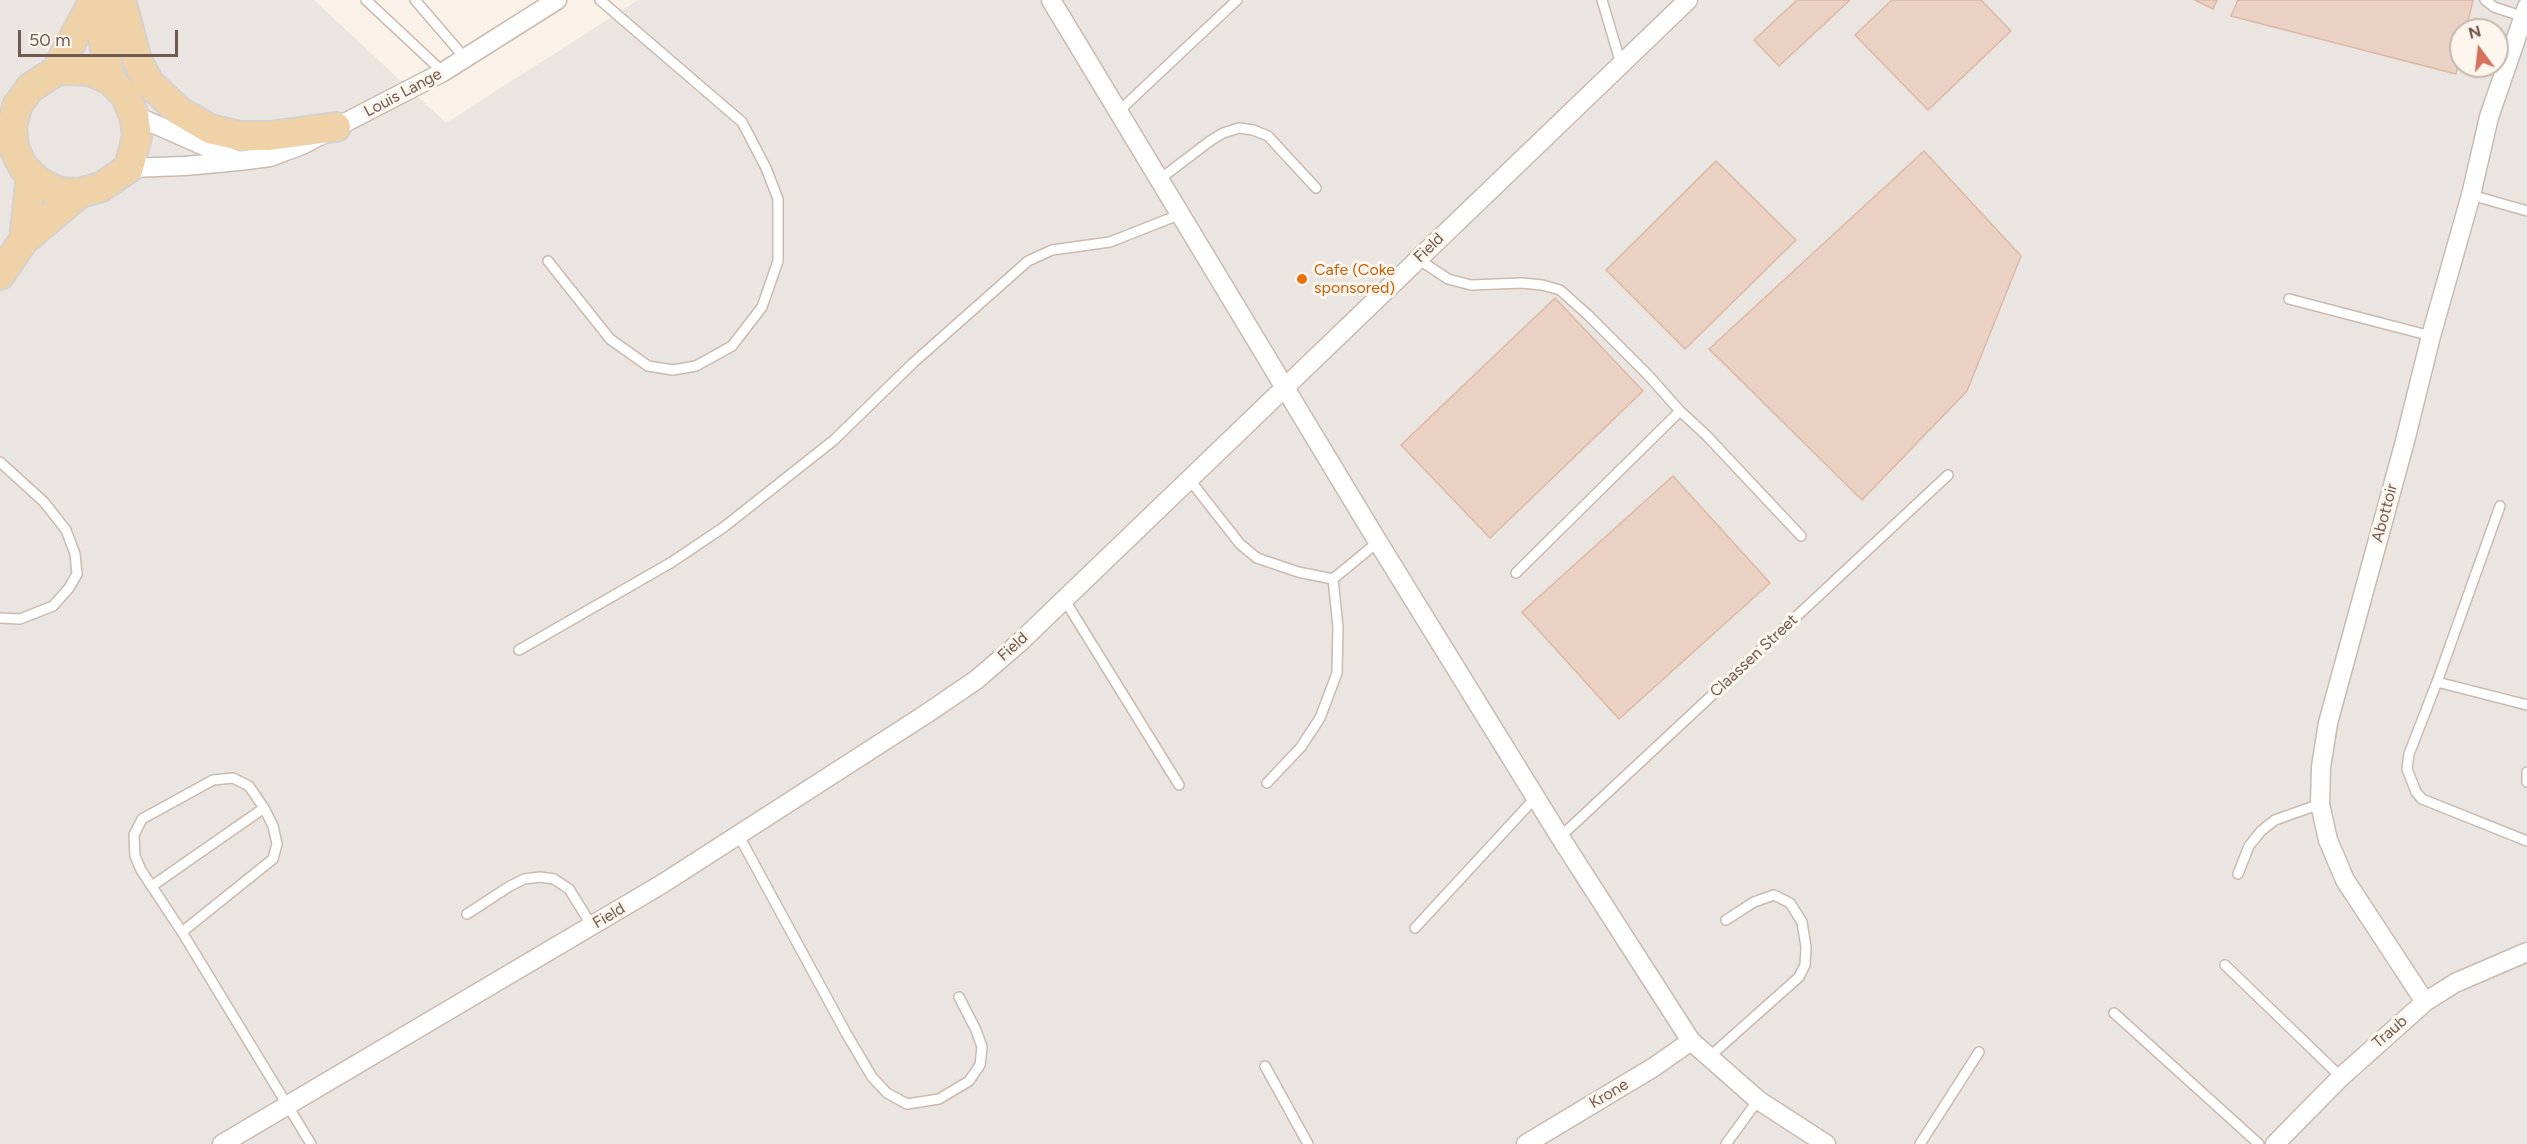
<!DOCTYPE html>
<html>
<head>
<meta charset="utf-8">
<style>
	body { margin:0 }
	#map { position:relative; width:2527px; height:1144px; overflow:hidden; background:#faf2e8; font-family:Figtree,sans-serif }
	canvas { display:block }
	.north { position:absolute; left:2449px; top:18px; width:60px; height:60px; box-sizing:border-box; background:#fdf6ee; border:2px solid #c5b7ae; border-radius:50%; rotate:345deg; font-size:16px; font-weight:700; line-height:24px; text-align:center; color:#70594f }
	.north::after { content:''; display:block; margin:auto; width:21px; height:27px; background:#d4715c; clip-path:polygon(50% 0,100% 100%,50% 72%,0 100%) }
	.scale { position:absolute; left:18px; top:30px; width:160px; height:27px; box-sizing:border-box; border:3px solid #70594f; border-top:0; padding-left:8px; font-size:18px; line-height:21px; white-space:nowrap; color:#70594f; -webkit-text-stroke:4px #fdf6ee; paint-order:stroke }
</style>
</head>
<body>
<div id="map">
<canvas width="2527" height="1144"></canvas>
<div class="north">N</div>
<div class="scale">50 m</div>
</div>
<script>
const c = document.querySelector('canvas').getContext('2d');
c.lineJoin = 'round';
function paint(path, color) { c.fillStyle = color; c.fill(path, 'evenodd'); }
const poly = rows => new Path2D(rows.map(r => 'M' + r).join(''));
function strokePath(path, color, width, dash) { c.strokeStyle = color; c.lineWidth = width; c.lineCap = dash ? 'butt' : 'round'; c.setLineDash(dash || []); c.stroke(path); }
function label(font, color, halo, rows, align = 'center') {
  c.font = font + ' Figtree,sans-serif'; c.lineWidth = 6; c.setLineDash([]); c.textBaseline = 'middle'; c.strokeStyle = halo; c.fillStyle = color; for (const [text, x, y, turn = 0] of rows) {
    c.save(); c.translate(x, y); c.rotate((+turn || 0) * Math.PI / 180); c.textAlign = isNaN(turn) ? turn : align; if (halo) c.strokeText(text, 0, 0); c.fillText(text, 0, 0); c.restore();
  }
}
paint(poly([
	[0,0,314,0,446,123,638,0,2527,0,2527,1144,0,1144],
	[2461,30,2497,30,2497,66,2461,66]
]), '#ebe5e1');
const building = poly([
	[1797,0,1850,0,1779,66,1754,40,1797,0],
	[1892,0,1981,0,2011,31,1928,110,1855,35,1892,0],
	[2195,0,2217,0,2213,9,2195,0],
	[2238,0,2473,0,2466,30,2461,30,2461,51,2456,74,2231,16,2238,0],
	[1924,151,2021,256,1967,391,1862,500,1709,349,1924,151],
	[1716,161,1796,240,1685,349,1606,270,1716,161],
	[1555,298,1643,391,1490,538,1401,445,1555,298],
	[1673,476,1770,583,1619,719,1522,612,1673,476]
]);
paint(building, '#ebd1c3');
strokePath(building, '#dcb7a5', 1.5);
const service = poly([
	[366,0,443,72],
	[415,0,465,58],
	[1602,0,1621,64],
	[2485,0,2494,7,2524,17],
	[1119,111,1237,0],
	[1160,179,1210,141,1223,133,1239,128,1253,130,1268,136,1316,188],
	[2471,195,2527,211],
	[1418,259,1448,279,1471,285,1522,283,1542,285,1560,290,1588,315,1648,375,1680,411,1706,435,1801,536],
	[548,261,610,339,648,366,673,370,696,366,732,346,762,307,778,261,778,199,766,168,742,122,600,0],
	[2289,299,2431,336],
	[0,462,44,502,66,530,75,554,77,574,69,588,53,606,20,619,0,618],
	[1189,479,1240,544,1257,558,1298,572,1333,579,1378,542],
	[2500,506,2437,682,2527,705],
	[1516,573,1680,411],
	[1064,599,1179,785],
	[519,650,672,562,724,527,834,440,913,363,1028,261,1052,250,1110,242,1181,214],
	[2437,682,2409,754,2407,769,2416,792,2422,799,2527,841],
	[2527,772,2527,782],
	[1267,783,1301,747,1320,718,1337,673,1338,627,1333,579],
	[739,836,846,1033,872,1077,887,1093,907,1104,939,1099,969,1081,980,1065,982,1047,976,1030,959,997],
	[1560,837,1948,475],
	[2238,874,2249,846,2261,831,2275,820,2320,804],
	[152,886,264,808],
	[467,914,510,886,524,879,540,877,554,879,569,889,592,926],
	[1415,928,1536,797],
	[182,932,273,859,277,844,273,826,264,808,249,786,233,778,213,780,142,819,134,835,135,856,141,870,182,932,311,1144],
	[2225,965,2341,1077],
	[2114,1013,2259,1144],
	[1708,1058,1799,977,1805,965,1806,947,1802,922,1790,903,1774,895,1754,902,1726,920],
	[1265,1066,1308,1144],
	[1726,1144,1758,1100],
	[1920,1144,1979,1052]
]);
const minor = poly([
	[1051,0,1378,542,1560,837,1691,1041,1758,1100,1826,1144],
	[134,115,238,161],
	[129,168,185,166,239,161,270,157,302,145,443,72,557,0],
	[2425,1002,2345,880,2328,840,2320,804,2321,767,2328,723,2405,441,2431,336,2471,195,2489,117,2527,7],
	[222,1144,662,884,923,716,976,680,1019,643,1688,0],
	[1526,1144,1654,1067,1691,1041],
	[2275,1144,2341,1077,2425,1002,2455,983,2527,952]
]);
const primary = poly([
	[97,0,110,80],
	[121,0,137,60,149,83,179,111,210,129,240,136,270,136,336,127],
	[68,70,90,71,110,80,125,95,134,115,137,136,129,168,101,187,80,193,58,192,39,182,23,167,14,148,12,127,17,106,30,88,56,71,68,70],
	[56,71,94,0],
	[24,240,31,175],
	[0,275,24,240,80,193]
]);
strokePath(service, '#cabaaf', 12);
strokePath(minor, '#cabaaf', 21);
strokePath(primary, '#d7d1ce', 32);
strokePath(service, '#fff', 9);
strokePath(minor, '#fff', 18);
strokePath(primary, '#f0d2a9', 28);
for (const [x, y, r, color] of [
	[1302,279,6,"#e8710a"]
]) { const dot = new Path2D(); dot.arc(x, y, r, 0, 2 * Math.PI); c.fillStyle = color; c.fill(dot); strokePath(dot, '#fdf6ee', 2); }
label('16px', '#70594f', '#fdf6ee', [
	["Louis Lange",403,93,-28],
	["Field",1429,248,-44],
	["Abottoir",2385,513,-75],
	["Field",1013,647,-42],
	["Claassen Street",1754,656,-43],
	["Field",609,916,-31],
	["Traub",2390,1032,-41],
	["Krone",1609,1094,-31]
]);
label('16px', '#c56008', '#fdf6ee', [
	["Cafe (Coke",1314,270],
	["sponsored)",1314,288]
], 'left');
</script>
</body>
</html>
